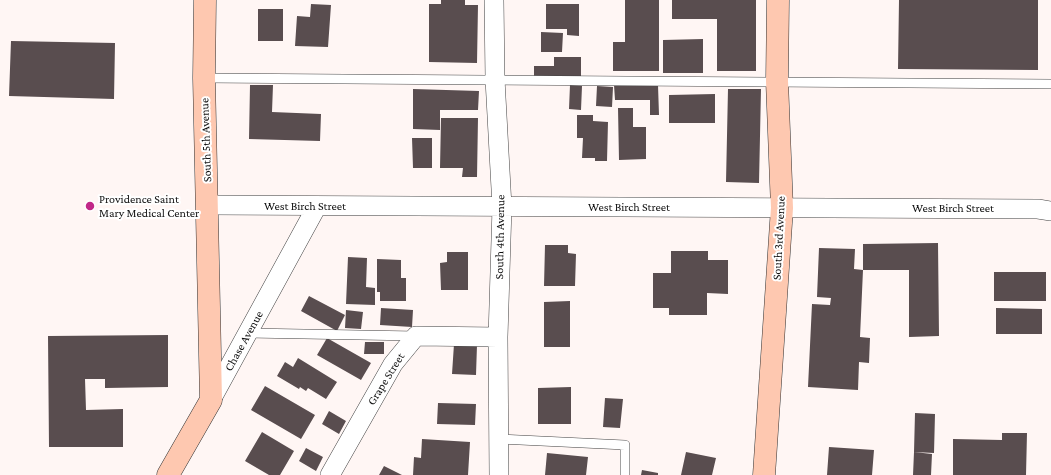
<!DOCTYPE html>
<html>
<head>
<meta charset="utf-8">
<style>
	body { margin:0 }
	canvas { display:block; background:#fff6f4 }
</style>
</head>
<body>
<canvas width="1051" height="475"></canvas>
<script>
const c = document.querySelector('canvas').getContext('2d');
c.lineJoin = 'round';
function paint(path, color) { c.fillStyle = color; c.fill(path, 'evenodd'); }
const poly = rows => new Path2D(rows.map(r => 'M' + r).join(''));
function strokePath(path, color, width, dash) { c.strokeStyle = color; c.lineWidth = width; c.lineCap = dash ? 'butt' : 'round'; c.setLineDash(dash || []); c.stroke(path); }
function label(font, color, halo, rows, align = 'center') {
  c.font = font + ' "Crimson Pro",serif'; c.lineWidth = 4; c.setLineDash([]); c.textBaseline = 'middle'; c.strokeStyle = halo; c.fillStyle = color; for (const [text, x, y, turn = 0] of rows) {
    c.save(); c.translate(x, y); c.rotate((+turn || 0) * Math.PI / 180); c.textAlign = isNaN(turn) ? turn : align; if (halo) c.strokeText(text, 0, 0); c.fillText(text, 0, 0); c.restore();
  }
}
paint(poly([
	[441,0,465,0,465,5,478,5,477,63,429,62,429,4,441,4],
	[625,0,659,0,659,71,613,71,613,42,625,42],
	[672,0,756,0,756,71,717,71,717,19,672,19],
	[899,0,1038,0,1038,70,898,69],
	[311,4,331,5,328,47,295,46,297,16,310,17],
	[546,4,579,4,579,36,567,35,567,29,546,29],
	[258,9,283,9,283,41,258,41],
	[541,32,563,33,562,52,541,52],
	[703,39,703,73,663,73,663,40],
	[11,41,115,43,114,99,9,96],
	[554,57,581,57,581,78,534,78,534,66,554,66],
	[250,85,273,85,272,112,321,114,320,141,249,139],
	[570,85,582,86,581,110,569,109],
	[614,85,658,85,659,115,650,115,650,100,615,100],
	[597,86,613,87,612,107,596,106],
	[413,89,479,91,478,110,440,110,440,130,413,129],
	[728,89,761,89,759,183,726,182],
	[715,94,715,123,669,123,669,95],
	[618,108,633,108,633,127,646,127,646,159,619,160],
	[577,115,593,115,593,121,608,122,607,161,595,161,595,158,582,158,583,138,577,138],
	[441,118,478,118,477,177,462,177,463,168,440,168],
	[412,138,432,138,432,168,413,168],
	[938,243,939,336,909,337,909,270,863,270,863,244],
	[545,245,568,245,568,253,576,254,575,286,544,286],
	[819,248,855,249,854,269,863,270,860,337,870,338,869,363,859,362,858,390,808,387,812,304,830,305,831,298,817,297],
	[671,251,708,251,708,260,728,260,728,294,707,293,707,315,669,315,669,308,653,308,653,273,671,273],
	[447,252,468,252,468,290,441,290,440,263,447,262],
	[348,257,367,258,366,287,375,288,375,305,346,304],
	[377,259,401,260,401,278,406,278,406,301,380,301,380,292,377,292],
	[994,272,1046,272,1046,301,994,301],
	[309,296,345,315,337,331,301,311],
	[570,301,570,347,544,347,544,302],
	[381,308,413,310,412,327,380,325],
	[996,308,1042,309,1042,334,996,334],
	[346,310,363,312,361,329,345,328],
	[168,335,168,387,105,388,105,379,85,379,86,410,123,409,123,447,49,447,48,336],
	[327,338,371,363,361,380,317,355],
	[365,342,384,342,384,354,364,354],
	[454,344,477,345,476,375,452,374],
	[298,358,337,382,326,399,308,388,306,391,300,387,299,389,277,376,285,362,293,367],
	[265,386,315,415,301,439,251,410],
	[571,387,571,424,538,424,538,388],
	[605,398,623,399,620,428,603,427],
	[438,403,476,404,475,425,437,424],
	[329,411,346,421,339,434,322,424],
	[915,413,935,414,934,453,914,452],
	[262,432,294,451,280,475,269,475,245,461],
	[1002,433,1027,433,1026,475,953,475,953,439,1002,440],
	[422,439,470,442,468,475,413,475,414,457,421,458],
	[829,447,874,450,872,475,827,475],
	[306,448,323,457,316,471,299,461],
	[686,452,716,458,712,475,681,475],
	[914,452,932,454,931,475,913,475],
	[547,453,588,457,586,475,545,475],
	[384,466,402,475,379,475],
	[642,470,658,473,658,475,641,475]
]), '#594d4f');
const lane = poly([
	[204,78,1051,84],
	[248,333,416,336],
	[499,439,625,445,625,475]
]);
const street = poly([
	[494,0,495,79,502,207,498,337,499,475],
	[208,205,1038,209,1051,211],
	[211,400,317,206],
	[330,475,393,364,416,336,498,337]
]);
const secondary = poly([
	[168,475,211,400,204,78,205,0],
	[764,475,782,208,777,81,778,0]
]);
strokePath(lane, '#434343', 10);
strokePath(street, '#434343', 20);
strokePath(secondary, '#323232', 23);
strokePath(lane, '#fff', 9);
strokePath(street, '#fff', 19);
strokePath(secondary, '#fec8b0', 22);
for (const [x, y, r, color] of [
	[90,206,5,"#c12888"]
]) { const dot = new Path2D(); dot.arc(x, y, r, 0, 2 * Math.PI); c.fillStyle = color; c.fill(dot); strokePath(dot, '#fff', 1.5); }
label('12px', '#101010', '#fff', [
	["South 5th Avenue",206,140,-92],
	["West Birch Street",305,206],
	["West Birch Street",629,207],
	["West Birch Street",953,208],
	["South 4th Avenue",500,237,-89],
	["South 3rd Avenue",779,238,-87],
	["Chase Avenue",244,341,-61],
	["Grape Street",386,379,-58]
]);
label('12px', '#101010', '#fff', [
	["Providence Saint",99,199],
	["Mary Medical Center",99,213]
], 'left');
</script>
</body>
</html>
